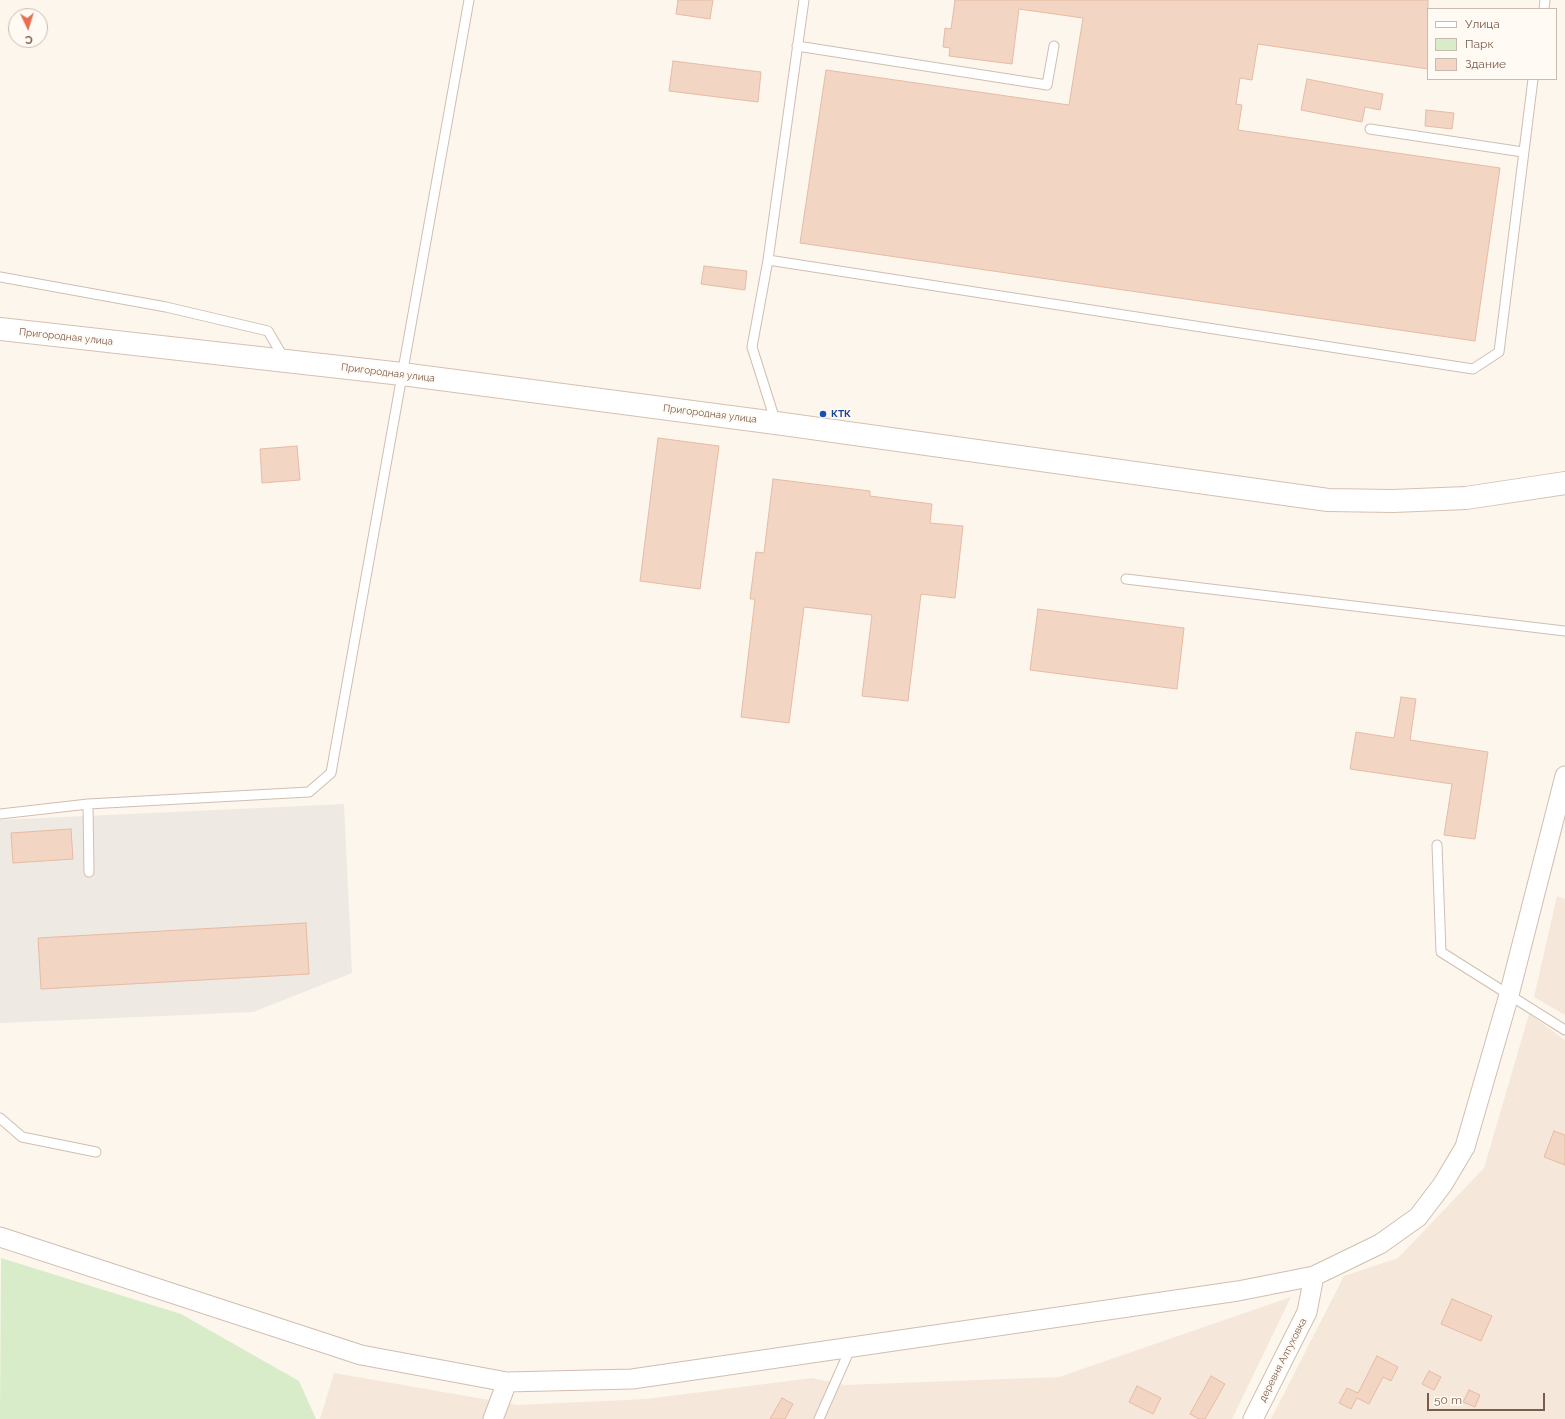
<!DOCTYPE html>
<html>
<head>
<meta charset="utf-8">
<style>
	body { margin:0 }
	#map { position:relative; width:1565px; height:1419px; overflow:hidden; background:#fdf6ec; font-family:Raleway,sans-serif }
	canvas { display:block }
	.legend { position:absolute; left:1427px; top:8px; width:130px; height:72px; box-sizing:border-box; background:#fffaf3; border:1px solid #cabbb1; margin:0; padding:5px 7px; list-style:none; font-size:12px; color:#7a5c4d }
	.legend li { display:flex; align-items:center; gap:8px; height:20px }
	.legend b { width:20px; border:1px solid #cabbb1 }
	.north { position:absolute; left:8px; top:8px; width:40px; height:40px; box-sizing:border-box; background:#fffaf3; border:1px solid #cabbb1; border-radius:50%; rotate:176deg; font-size:11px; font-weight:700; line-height:16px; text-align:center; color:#7a5c4d }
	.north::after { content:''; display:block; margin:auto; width:14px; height:18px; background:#e76f51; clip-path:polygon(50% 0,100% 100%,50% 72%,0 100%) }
	.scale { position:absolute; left:1427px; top:1393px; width:118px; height:18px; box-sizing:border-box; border:2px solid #7a5c4d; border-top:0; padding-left:5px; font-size:12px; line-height:14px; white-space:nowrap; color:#7a5c4d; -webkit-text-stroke:3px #fffaf3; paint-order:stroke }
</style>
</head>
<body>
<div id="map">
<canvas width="1565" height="1419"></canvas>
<ul class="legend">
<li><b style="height:5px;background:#fff"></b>Улица</li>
<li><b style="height:11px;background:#d8ecc9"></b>Парк</li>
<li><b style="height:11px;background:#f3d5c3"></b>Здание</li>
</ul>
<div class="north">С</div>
<div class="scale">50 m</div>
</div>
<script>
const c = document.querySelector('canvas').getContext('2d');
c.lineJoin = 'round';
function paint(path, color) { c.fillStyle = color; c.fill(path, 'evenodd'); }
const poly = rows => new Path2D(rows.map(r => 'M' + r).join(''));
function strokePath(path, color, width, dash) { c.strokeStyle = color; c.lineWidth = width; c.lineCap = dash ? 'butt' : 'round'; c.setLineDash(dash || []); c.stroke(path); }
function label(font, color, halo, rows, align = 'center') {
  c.font = font + ' Raleway,sans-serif'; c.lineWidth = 3.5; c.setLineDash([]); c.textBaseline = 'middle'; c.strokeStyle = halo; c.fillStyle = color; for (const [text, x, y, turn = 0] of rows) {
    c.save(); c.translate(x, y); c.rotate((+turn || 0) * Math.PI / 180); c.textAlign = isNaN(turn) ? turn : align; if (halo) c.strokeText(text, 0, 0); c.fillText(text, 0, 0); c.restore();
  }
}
paint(poly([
	[1557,896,1565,899,1565,1015,1534,997],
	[1529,1014,1565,1040,1565,1419,1271,1419,1344,1276,1398,1258,1484,1168],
	[1291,1297,1232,1419,320,1419,334,1373,518,1405,646,1399,812,1378,845,1385,1059,1377]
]), '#f5e8da');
paint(poly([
	[344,804,352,973,253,1012,0,1023,0,820]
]), '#efe9e4');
paint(poly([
	[1,1258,181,1314,299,1381,316,1419,0,1419]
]), '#d8ecc9');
const building = poly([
	[678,0,713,0,710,19,676,14,678,0],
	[955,0,1428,0,1428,69,1258,44,1252,80,1240,78,1236,104,1242,105,1238,130,1500,168,1475,341,800,243,826,70,1069,105,1083,18,1019,9,1012,64,949,56,950,48,943,47,945,28,951,29,955,0],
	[673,61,761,72,758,102,669,91,673,61],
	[1307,79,1383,94,1380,110,1365,107,1362,122,1301,110,1307,79],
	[1426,110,1454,113,1452,129,1425,126,1426,110],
	[704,266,747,271,745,290,701,284,704,266],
	[658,438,719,446,700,589,640,581,658,438],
	[297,446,300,480,262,483,260,449,297,446],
	[773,479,870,491,870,496,932,504,930,523,963,526,955,598,921,594,908,701,862,696,872,615,804,607,789,723,741,717,755,599,750,599,756,552,764,553,773,479],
	[1038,609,1184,628,1177,689,1030,670,1038,609],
	[1401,697,1416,699,1410,740,1488,752,1475,839,1444,835,1452,784,1350,769,1356,732,1394,738,1401,697],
	[71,829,73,859,13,863,11,833,71,829],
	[306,923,309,974,41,989,38,938,306,923],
	[1554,1131,1565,1135,1565,1165,1544,1157,1554,1131],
	[1452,1299,1492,1316,1481,1341,1441,1324,1452,1299],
	[1377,1356,1398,1367,1391,1381,1383,1377,1369,1404,1357,1398,1351,1409,1339,1403,1347,1388,1358,1393,1377,1356],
	[1429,1371,1441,1377,1434,1390,1422,1384,1429,1371],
	[1211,1376,1225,1384,1205,1419,1199,1419,1190,1414,1211,1376],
	[1137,1386,1161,1398,1153,1414,1129,1402,1137,1386],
	[1469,1390,1480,1395,1475,1407,1463,1402,1469,1390],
	[782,1398,793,1404,785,1419,770,1419,782,1398]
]);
paint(building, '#f3d5c3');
strokePath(building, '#e6bba3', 1);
const lane = poly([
	[1544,9,1545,0],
	[797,46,1047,85,1054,46],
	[1370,129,1523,152],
	[768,260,1473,369,1499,352,1533,79],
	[0,277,166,307,268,331,285,360],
	[776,423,752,347,768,260,804,0],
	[1126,579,1565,631],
	[0,814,88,804],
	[1437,845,1441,952,1565,1030],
	[89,872,88,804,309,792,331,773,469,0],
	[0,1118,22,1137,96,1152],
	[819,1419,851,1347]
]);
const street = poly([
	[0,1237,361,1355,507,1382,632,1379,1238,1291,1314,1276,1380,1244,1418,1217,1443,1184,1465,1147,1509,995,1565,776],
	[493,1419,507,1382],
	[1253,1419,1307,1312,1314,1276]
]);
const secondary = poly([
	[0,329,402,374,776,423,1328,500,1393,501,1466,498,1565,483]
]);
strokePath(lane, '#d1beb0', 11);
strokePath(street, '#d1beb0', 21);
strokePath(secondary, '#d6c0b0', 24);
strokePath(lane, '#fff', 9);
strokePath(street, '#fff', 19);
strokePath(secondary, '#fff', 22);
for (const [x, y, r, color] of [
	[823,414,4,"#1a4fb4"]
]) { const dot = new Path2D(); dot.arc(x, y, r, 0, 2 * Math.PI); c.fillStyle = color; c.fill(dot); strokePath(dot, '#fffaf3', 1.5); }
label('10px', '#7a5c4d', '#fffaf3', [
	["Пригородная улица",66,337,6],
	["Пригородная улица",388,373,7],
	["Пригородная улица",710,414,7],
	["деревня Алтуховка",1283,1360,-63]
]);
label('bold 10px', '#164399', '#fffaf3', [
	["КТК",831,414]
], 'left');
</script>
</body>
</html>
